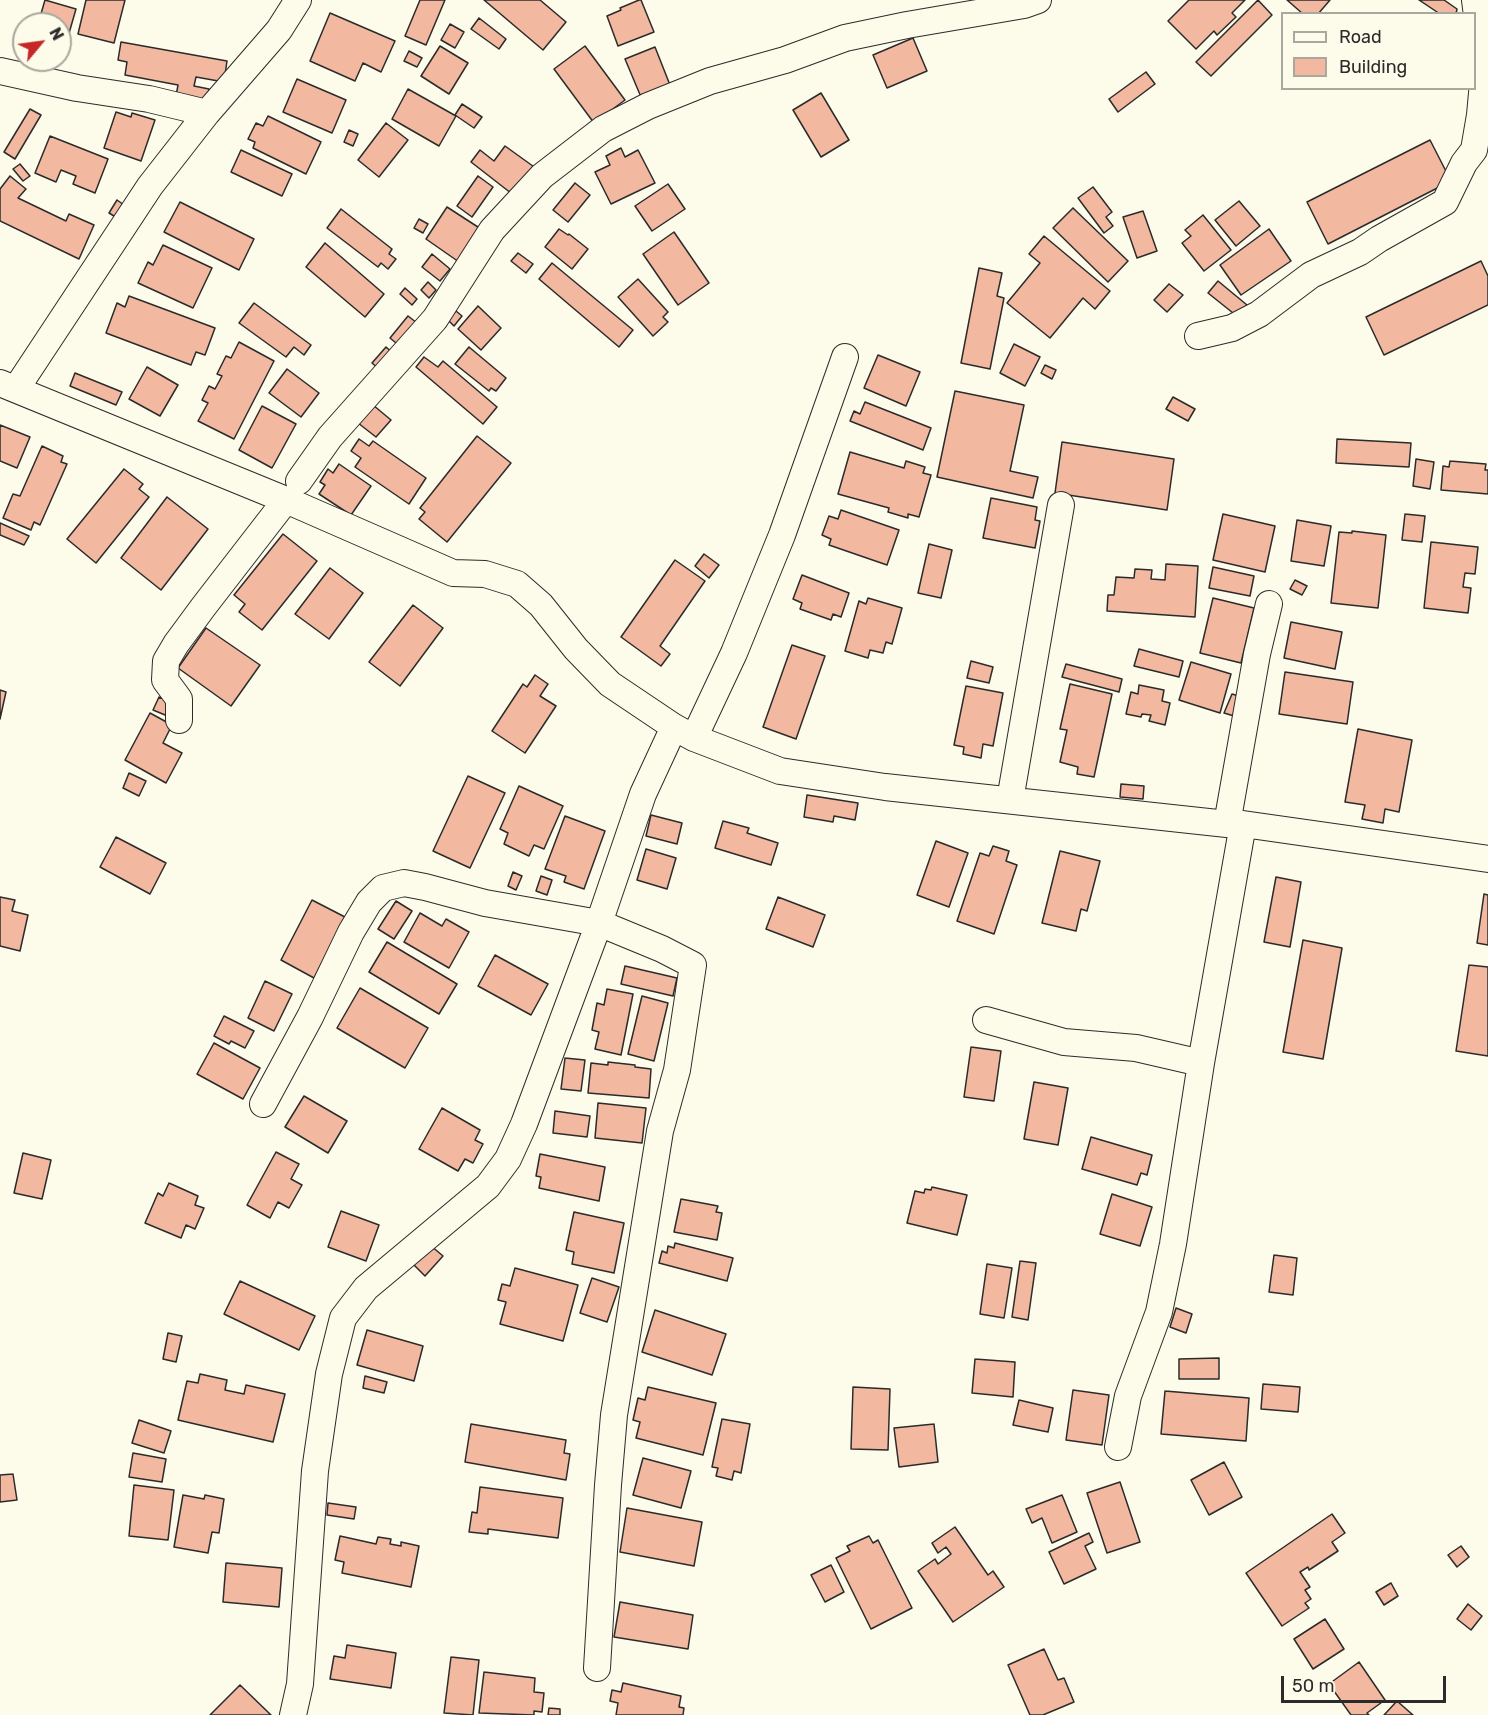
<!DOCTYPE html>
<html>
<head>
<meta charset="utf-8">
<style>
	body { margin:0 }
	#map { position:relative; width:1488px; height:1715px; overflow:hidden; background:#fdfbea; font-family:Rubik,sans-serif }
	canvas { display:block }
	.legend { position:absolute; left:1281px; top:12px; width:195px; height:78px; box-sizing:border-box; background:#fdfbea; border:2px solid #a9a89e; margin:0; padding:8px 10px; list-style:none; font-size:18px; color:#2b2b2b }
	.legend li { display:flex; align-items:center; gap:12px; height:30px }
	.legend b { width:30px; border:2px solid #a9a89e }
	.north { position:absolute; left:12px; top:12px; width:60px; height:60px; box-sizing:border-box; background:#fdfbea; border:2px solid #a9a89e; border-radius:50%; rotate:61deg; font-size:16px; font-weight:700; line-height:24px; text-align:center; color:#2b2b2b }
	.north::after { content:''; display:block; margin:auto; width:21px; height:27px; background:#c62828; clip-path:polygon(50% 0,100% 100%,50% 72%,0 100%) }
	.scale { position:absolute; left:1281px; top:1676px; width:165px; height:27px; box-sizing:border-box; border:3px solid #2b2b2b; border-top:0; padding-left:8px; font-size:18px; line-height:21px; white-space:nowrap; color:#2b2b2b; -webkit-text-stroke:4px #fdfbea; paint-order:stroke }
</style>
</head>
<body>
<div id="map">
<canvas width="1488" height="1715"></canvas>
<ul class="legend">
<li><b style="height:8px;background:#fdfbea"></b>Road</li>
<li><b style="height:16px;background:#f2b8a0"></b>Building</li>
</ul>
<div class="north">N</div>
<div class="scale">50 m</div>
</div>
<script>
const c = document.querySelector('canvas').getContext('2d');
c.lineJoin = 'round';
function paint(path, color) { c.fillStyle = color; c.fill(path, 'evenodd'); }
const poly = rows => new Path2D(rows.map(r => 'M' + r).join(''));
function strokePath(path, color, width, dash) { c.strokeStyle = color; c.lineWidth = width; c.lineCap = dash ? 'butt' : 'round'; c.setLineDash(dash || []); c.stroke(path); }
const building = poly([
	[45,0,76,9,63,54,60,53,60,24,38,24,45,0],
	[86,0,125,0,114,43,78,34,86,0],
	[420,0,445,0,426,45,405,36,420,0],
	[484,0,540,0,566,22,543,50,484,0],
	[639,0,641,0,654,32,618,46,607,16,621,10,620,8,639,0],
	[1189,0,1245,0,1232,13,1236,17,1217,35,1214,31,1196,49,1168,21,1189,0],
	[1258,0,1272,15,1211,76,1196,62,1258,0],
	[1287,0,1330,0,1318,14,1303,14,1287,0],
	[1419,0,1444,0,1457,9,1456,14,1440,14,1419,0],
	[330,13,395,41,381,72,363,63,355,81,310,61,330,13],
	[479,18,506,39,499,49,471,29,479,18],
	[450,24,464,32,455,48,441,40,450,24],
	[913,38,927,71,887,88,873,55,913,38],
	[121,42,227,61,224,82,196,77,194,86,209,89,207,102,176,96,178,85,125,75,127,62,118,60,121,42],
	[440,46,468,63,449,94,421,76,440,46],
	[585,46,625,100,594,123,554,69,585,46],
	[655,47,670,85,641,97,625,59,655,47],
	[409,51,422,58,417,67,404,61,409,51],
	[1146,72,1155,84,1118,112,1109,99,1146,72],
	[297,79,346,100,332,133,283,112,297,79],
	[408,89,456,116,439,146,392,119,408,89],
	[821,93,849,140,821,157,793,110,821,93],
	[462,104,482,117,474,128,455,115,462,104],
	[30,109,41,115,15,159,4,152,30,109],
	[116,112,131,117,132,113,155,120,141,161,104,148,116,112],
	[268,116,321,142,306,174,253,148,255,142,248,139,256,123,263,126,268,116],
	[386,123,408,140,379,177,358,160,386,123],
	[349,130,358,134,353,146,344,142,349,130],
	[50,136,108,159,95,193,73,184,76,176,61,170,56,182,35,173,50,136],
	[1430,140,1451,181,1328,244,1307,202,1430,140],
	[505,146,537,169,516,197,471,162,480,150,494,161,505,146],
	[621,148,625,157,638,150,655,183,611,204,595,172,610,165,606,156,621,148],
	[241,150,292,174,282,196,231,172,241,150],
	[20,164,30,176,23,181,13,169,20,164],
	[10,176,26,189,18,198,66,221,69,214,94,225,79,259,0,221,0,189,10,176],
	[478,176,493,187,472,217,457,206,478,176],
	[575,183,590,195,568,222,553,210,575,183],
	[668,184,685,209,652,231,635,206,668,184],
	[1093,187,1112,212,1106,217,1113,226,1104,233,1078,198,1093,187],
	[117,200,127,207,119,219,109,213,117,200],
	[1239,201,1260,226,1236,246,1215,220,1239,201],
	[180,202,254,239,239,270,164,232,180,202],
	[447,207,481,229,459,262,426,239,447,207],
	[1073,208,1128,261,1108,282,1053,228,1073,208],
	[341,209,392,249,389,254,396,259,388,269,381,263,378,267,327,228,341,209],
	[1143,211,1157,251,1137,258,1123,217,1143,211],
	[1203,215,1231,250,1204,271,1182,243,1191,236,1185,230,1203,215],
	[419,219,428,224,423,233,414,228,419,219],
	[559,229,568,235,569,234,588,249,572,269,545,247,559,229],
	[1269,229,1291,261,1241,295,1220,265,1269,229],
	[674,232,709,283,678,305,643,254,674,232],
	[1044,236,1110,291,1095,309,1083,298,1050,338,1007,303,1040,263,1029,254,1044,236],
	[325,243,384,294,365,317,306,267,325,243],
	[163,245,212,268,193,308,138,283,148,262,153,265,163,245],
	[518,253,533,264,526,273,511,261,518,253],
	[432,254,450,269,440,281,422,267,432,254],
	[1481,261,1488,276,1488,305,1384,355,1366,317,1481,261],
	[552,263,633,330,619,347,539,279,552,263],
	[979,268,1002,273,997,296,1004,298,990,369,961,363,979,268],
	[638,279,668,312,663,317,668,322,653,336,618,297,638,279],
	[1218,281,1247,305,1238,317,1208,293,1218,281],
	[428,282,436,290,429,298,421,290,428,282],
	[1169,284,1183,295,1167,312,1154,300,1169,284],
	[405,288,417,299,412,305,400,294,405,288],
	[129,296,215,328,205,355,196,352,191,365,106,333,117,303,125,307,129,296],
	[254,303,311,345,304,355,294,347,286,357,239,323,254,303],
	[478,306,501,328,481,350,458,329,478,306],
	[456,311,462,316,454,326,448,320,456,311],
	[408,316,421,326,402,348,390,338,408,316],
	[239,342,274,361,234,439,198,421,208,403,202,400,209,386,215,389,222,376,217,374,226,356,231,358,239,342],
	[1014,344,1040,357,1025,386,1000,373,1014,344],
	[386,347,393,353,379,369,372,363,386,347],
	[469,347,506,378,496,391,491,388,489,391,455,364,469,347],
	[878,355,920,372,906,406,864,388,878,355],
	[424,357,438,367,443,361,497,407,483,424,416,367,424,357],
	[1045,365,1056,370,1052,379,1041,373,1045,365],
	[147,367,178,385,160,416,129,399,147,367],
	[287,369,319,393,301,417,269,393,287,369],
	[75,373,122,392,116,405,70,386,75,373],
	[955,391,1024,405,1010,471,1038,477,1033,498,937,477,955,391],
	[1173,397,1195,409,1188,421,1166,409,1173,397],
	[865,402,931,428,923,450,850,421,854,411,860,414,865,402],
	[373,405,391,420,376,437,358,423,373,405],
	[262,406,296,424,272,468,239,450,262,406],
	[0,425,30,437,17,468,0,461,0,425],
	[477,436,511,463,447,542,419,519,425,512,420,508,477,436],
	[359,439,369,446,373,441,426,478,409,504,355,467,361,458,351,451,359,439],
	[1337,439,1411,443,1409,467,1336,463,1337,439],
	[1062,442,1174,459,1167,510,1055,493,1062,442],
	[42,446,63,456,61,462,67,464,40,525,34,522,31,530,3,518,13,494,20,496,42,446],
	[850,452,904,468,906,461,925,467,923,473,931,475,919,517,908,514,908,518,888,512,889,508,838,494,850,452],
	[1416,459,1434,462,1430,489,1413,486,1416,459],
	[1450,461,1486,464,1485,470,1488,470,1488,494,1441,490,1443,466,1449,467,1450,461],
	[339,464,371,486,351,515,319,494,325,485,320,482,328,469,333,473,339,464],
	[124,469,143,484,139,489,149,497,96,563,67,539,124,469],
	[167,497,208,529,161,590,121,558,167,497],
	[991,498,1037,507,1035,520,1040,521,1035,548,983,538,991,498],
	[841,510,899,530,887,565,829,545,831,539,822,535,829,516,838,519,841,510],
	[1223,514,1275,526,1265,572,1213,560,1223,514],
	[1405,514,1425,516,1422,542,1402,540,1405,514],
	[1297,520,1331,526,1324,566,1291,561,1297,520],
	[0,523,29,536,24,545,0,535,0,523],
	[1352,531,1386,535,1378,608,1331,603,1339,532,1352,533,1352,531],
	[283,534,317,561,262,630,239,612,245,604,234,595,283,534],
	[1431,542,1478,547,1475,574,1465,573,1463,587,1471,588,1468,613,1424,608,1431,542],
	[929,544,952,550,941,598,918,593,929,544],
	[704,554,719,565,709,578,695,566,704,554],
	[675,560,705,581,660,646,670,654,661,666,621,637,675,560],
	[1166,564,1198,566,1195,617,1107,611,1108,595,1114,595,1116,577,1134,578,1135,569,1152,570,1151,579,1165,580,1166,564],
	[1213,567,1254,576,1250,596,1209,588,1213,567],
	[330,568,363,593,329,639,295,614,330,568],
	[802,575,849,593,841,617,833,614,831,620,800,609,802,603,793,599,802,575],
	[1295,580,1307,586,1302,595,1290,589,1295,580],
	[868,598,902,608,892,644,886,642,883,653,870,650,868,658,845,651,859,601,866,604,868,598],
	[1213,598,1254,608,1241,663,1200,653,1213,598],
	[413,605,443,628,400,686,369,662,413,605],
	[1291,622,1342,632,1335,669,1284,658,1291,622],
	[206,628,260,665,231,706,178,668,206,628],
	[792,645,825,656,796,739,763,727,792,645],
	[1139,649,1183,661,1179,677,1134,666,1139,649],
	[971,661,993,667,989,683,967,678,971,661],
	[1191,662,1231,674,1220,713,1179,700,1191,662],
	[1066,664,1122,679,1119,692,1062,677,1066,664],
	[1285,672,1353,682,1347,724,1279,714,1285,672],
	[535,675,548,684,540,696,556,706,525,753,492,731,523,684,527,687,535,675],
	[1070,684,1112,694,1094,777,1077,774,1078,767,1060,762,1067,730,1060,729,1070,684],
	[1139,685,1164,690,1162,701,1170,703,1165,725,1149,721,1151,715,1142,714,1141,717,1126,714,1131,692,1138,694,1139,685],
	[966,686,1003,693,993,746,983,744,981,758,963,754,964,747,954,745,966,686],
	[0,690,6,692,0,719,0,690],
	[1232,694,1242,697,1234,716,1224,713,1232,694],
	[159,697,175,704,170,717,153,710,159,697],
	[150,713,172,725,163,743,182,753,166,783,125,760,150,713],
	[1358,729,1412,740,1399,812,1385,809,1383,823,1362,819,1365,805,1345,802,1358,729],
	[129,773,146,781,139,796,123,788,129,773],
	[468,776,505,793,470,868,433,851,468,776],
	[1121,784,1144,786,1143,799,1120,797,1121,784],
	[519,786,563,806,544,849,534,845,529,856,504,844,508,833,500,829,519,786],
	[807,795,858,803,855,820,834,816,833,822,804,817,807,795],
	[651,815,682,823,677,844,646,836,651,815],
	[565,816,605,831,584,889,564,882,566,876,545,869,565,816],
	[723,821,749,828,747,833,778,843,771,865,715,848,723,821],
	[116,837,166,863,150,894,100,867,116,837],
	[936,841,968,853,949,907,917,895,936,841],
	[993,846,1009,851,1006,861,1017,865,994,934,957,921,980,853,989,856,993,846],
	[646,849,676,858,667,889,637,880,646,849],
	[1060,851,1100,861,1087,911,1081,909,1076,931,1042,923,1060,851],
	[513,872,522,876,516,890,508,886,513,872],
	[541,876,552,880,547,895,536,891,541,876],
	[1276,877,1301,882,1290,947,1264,942,1276,877],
	[1484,894,1488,895,1488,945,1477,943,1484,894],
	[0,897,15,900,12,911,28,915,20,951,0,946,0,897],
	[778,897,825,915,813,947,766,929,778,897],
	[312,900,345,917,314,978,281,960,312,900],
	[396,901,412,911,394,939,378,929,396,901],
	[420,913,442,926,446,919,469,932,449,968,404,942,420,913],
	[1303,940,1342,948,1323,1059,1283,1052,1303,940],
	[387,942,457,984,439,1014,369,972,387,942],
	[495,955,548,984,531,1015,478,986,495,955],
	[1469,965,1488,967,1488,1056,1456,1051,1469,965],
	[625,966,677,978,673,996,621,984,625,966],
	[265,981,292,994,274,1031,248,1018,265,981],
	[360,988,428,1028,405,1068,337,1028,360,988],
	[607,989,633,994,621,1055,595,1049,599,1032,592,1030,597,1003,604,1005,607,989],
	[642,996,668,1003,654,1061,628,1054,642,996],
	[224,1016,254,1031,245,1048,231,1041,229,1044,214,1036,224,1016],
	[214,1043,260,1068,243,1099,197,1074,214,1043],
	[971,1047,1001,1051,994,1101,964,1097,971,1047],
	[565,1058,585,1060,581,1091,561,1089,565,1058],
	[608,1062,635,1065,635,1067,651,1069,649,1098,588,1093,591,1063,608,1065,608,1062],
	[1034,1082,1068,1088,1058,1145,1024,1139,1034,1082],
	[304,1096,347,1121,328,1153,285,1127,304,1096],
	[598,1103,646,1108,642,1143,595,1138,598,1103],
	[442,1108,480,1130,475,1140,483,1144,473,1163,465,1159,458,1171,419,1149,442,1108],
	[555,1111,590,1116,587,1137,553,1133,555,1111],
	[1091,1137,1152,1155,1147,1175,1141,1173,1137,1185,1082,1169,1091,1137],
	[276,1152,299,1164,291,1179,302,1185,289,1208,278,1202,270,1218,247,1205,276,1152],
	[23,1153,51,1160,42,1199,14,1193,23,1153],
	[540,1154,605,1167,599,1201,539,1188,541,1177,536,1176,540,1154],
	[169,1183,198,1196,195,1205,204,1208,195,1229,186,1225,181,1238,145,1223,158,1193,163,1196,169,1183],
	[932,1187,967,1195,957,1235,907,1223,915,1191,924,1193,925,1189,931,1190,932,1187],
	[1112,1194,1152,1207,1140,1246,1100,1234,1112,1194],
	[681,1199,718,1206,716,1212,722,1213,717,1240,674,1232,681,1199],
	[341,1211,379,1225,366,1261,328,1247,341,1211],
	[574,1212,624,1223,614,1273,572,1264,574,1252,566,1250,574,1212],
	[675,1243,733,1258,727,1281,659,1263,662,1251,667,1253,668,1246,674,1248,675,1243],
	[430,1245,443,1256,425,1276,413,1264,430,1245],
	[1274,1255,1297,1258,1293,1295,1269,1292,1274,1255],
	[1020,1261,1036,1263,1028,1320,1012,1317,1020,1261],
	[987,1264,1012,1268,1004,1318,980,1314,987,1264],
	[515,1268,578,1285,563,1341,500,1324,506,1302,498,1300,502,1284,510,1286,515,1268],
	[592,1278,619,1287,607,1322,580,1313,592,1278],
	[240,1281,315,1316,299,1350,224,1314,240,1281],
	[1176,1308,1192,1314,1186,1333,1170,1327,1176,1308],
	[655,1310,726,1334,712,1375,642,1352,655,1310],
	[367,1330,423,1346,414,1381,357,1365,367,1330],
	[168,1333,182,1336,176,1362,163,1359,168,1333],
	[1219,1358,1219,1379,1179,1379,1179,1359,1219,1358],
	[975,1359,1015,1362,1013,1397,972,1393,975,1359],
	[200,1374,227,1380,225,1390,244,1394,246,1385,285,1394,273,1442,178,1420,187,1381,198,1383,200,1374],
	[365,1376,387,1382,384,1393,363,1388,365,1376],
	[1263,1384,1300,1387,1298,1412,1261,1409,1263,1384],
	[648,1387,716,1403,703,1455,636,1438,640,1422,633,1420,638,1398,645,1400,648,1387],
	[853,1387,890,1389,888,1450,851,1449,853,1387],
	[1073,1390,1109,1395,1102,1445,1066,1440,1073,1390],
	[1165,1391,1249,1398,1246,1441,1161,1434,1165,1391],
	[1019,1400,1053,1408,1048,1432,1013,1425,1019,1400],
	[722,1419,750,1424,741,1473,734,1471,732,1480,716,1476,718,1468,712,1467,722,1419],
	[139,1420,171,1431,164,1453,132,1443,139,1420],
	[471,1424,566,1440,564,1453,570,1454,566,1480,465,1462,471,1424],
	[934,1424,938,1462,899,1467,894,1428,934,1424],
	[133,1453,166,1459,162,1482,129,1477,133,1453],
	[643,1458,691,1471,681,1508,633,1495,643,1458],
	[1224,1462,1242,1497,1209,1515,1191,1480,1224,1462],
	[13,1474,17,1500,0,1502,0,1475,13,1474],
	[1120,1482,1140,1542,1107,1553,1087,1493,1120,1482],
	[134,1485,174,1490,168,1540,129,1536,134,1485],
	[480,1487,563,1498,558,1538,488,1529,488,1534,469,1532,472,1512,477,1513,480,1487],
	[183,1495,204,1499,205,1495,224,1499,219,1533,212,1532,208,1553,174,1547,183,1495],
	[1062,1495,1077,1532,1052,1543,1042,1518,1032,1523,1026,1509,1062,1495],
	[328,1503,356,1507,354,1519,327,1515,328,1503],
	[627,1508,702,1522,694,1566,620,1552,627,1508],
	[1332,1514,1345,1533,1332,1542,1338,1551,1309,1570,1308,1567,1300,1572,1310,1587,1305,1590,1311,1599,1305,1603,1309,1608,1282,1626,1246,1573,1332,1514],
	[955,1527,988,1575,993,1571,1004,1587,953,1622,918,1571,935,1559,938,1564,951,1554,946,1547,938,1553,932,1543,955,1527],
	[1089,1533,1093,1542,1085,1546,1096,1569,1064,1584,1049,1552,1089,1533],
	[340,1536,376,1544,378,1537,391,1539,390,1544,401,1546,401,1542,419,1546,411,1587,342,1573,344,1562,335,1560,340,1536],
	[869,1536,873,1543,878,1540,912,1608,871,1629,836,1558,850,1551,847,1546,869,1536],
	[1461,1546,1469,1557,1457,1567,1448,1555,1461,1546],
	[226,1563,282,1568,279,1607,223,1602,226,1563],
	[831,1565,844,1592,825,1602,811,1575,831,1565],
	[1391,1583,1398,1596,1384,1605,1376,1592,1391,1583],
	[620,1602,693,1615,688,1649,614,1637,620,1602],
	[1468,1604,1482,1616,1471,1630,1457,1619,1468,1604],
	[1325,1619,1344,1649,1313,1669,1294,1639,1325,1619],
	[347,1645,396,1653,391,1688,330,1679,334,1656,345,1658,347,1645],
	[1044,1649,1058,1680,1064,1678,1074,1702,1043,1715,1030,1715,1008,1665,1044,1649],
	[451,1657,479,1660,473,1715,444,1713,451,1657],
	[1359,1662,1385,1700,1367,1713,1369,1715,1351,1715,1329,1684,1359,1662],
	[484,1672,535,1678,534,1692,544,1693,542,1712,534,1711,534,1715,479,1713,484,1672],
	[623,1683,681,1696,679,1707,684,1708,683,1715,616,1715,618,1703,610,1701,612,1690,621,1692,623,1683],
	[240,1685,271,1715,210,1715,240,1685],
	[1397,1701,1413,1715,1384,1715,1397,1701],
	[549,1708,560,1709,560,1715,548,1715,549,1708]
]);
paint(building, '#f2b8a0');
strokePath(building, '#2b2b2b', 1.5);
const minor = poly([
	[0,71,77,88,149,99,207,113],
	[1198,336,1232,328,1259,314,1311,275,1360,252,1379,239,1445,202,1464,163,1474,150,1480,115,1484,71,1475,0],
	[0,383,286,500,453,573,485,574,517,584,541,605,576,649,610,684,674,727,694,738,780,771,885,787,1227,824,1243,824,1488,859],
	[16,389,150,186,207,113,279,30,298,0],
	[299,481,330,437,435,319,492,230,542,176,603,129,648,106,710,81,785,60,845,38,907,25,1024,5,1038,0],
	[179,720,179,699,165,680,166,661,176,644,204,606,286,500],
	[694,738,734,653,782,535,845,357],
	[1010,800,1061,505],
	[1227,824,1257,654,1269,604],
	[986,1020,1064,1042,1136,1048,1201,1063],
	[263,1104,310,1017,351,932,369,902,383,888,404,883,425,887,485,903,599,923,662,949,693,965,677,1070,660,1131,614,1415,608,1485,597,1668],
	[1118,1447,1128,1396,1159,1312,1173,1244,1201,1063,1243,824],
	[293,1715,300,1684,315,1471,329,1374,343,1318,366,1288,488,1186,508,1159,524,1124,599,923,643,794,674,727]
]);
strokePath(minor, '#2b2b2b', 28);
strokePath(minor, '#fdfbea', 26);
</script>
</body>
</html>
